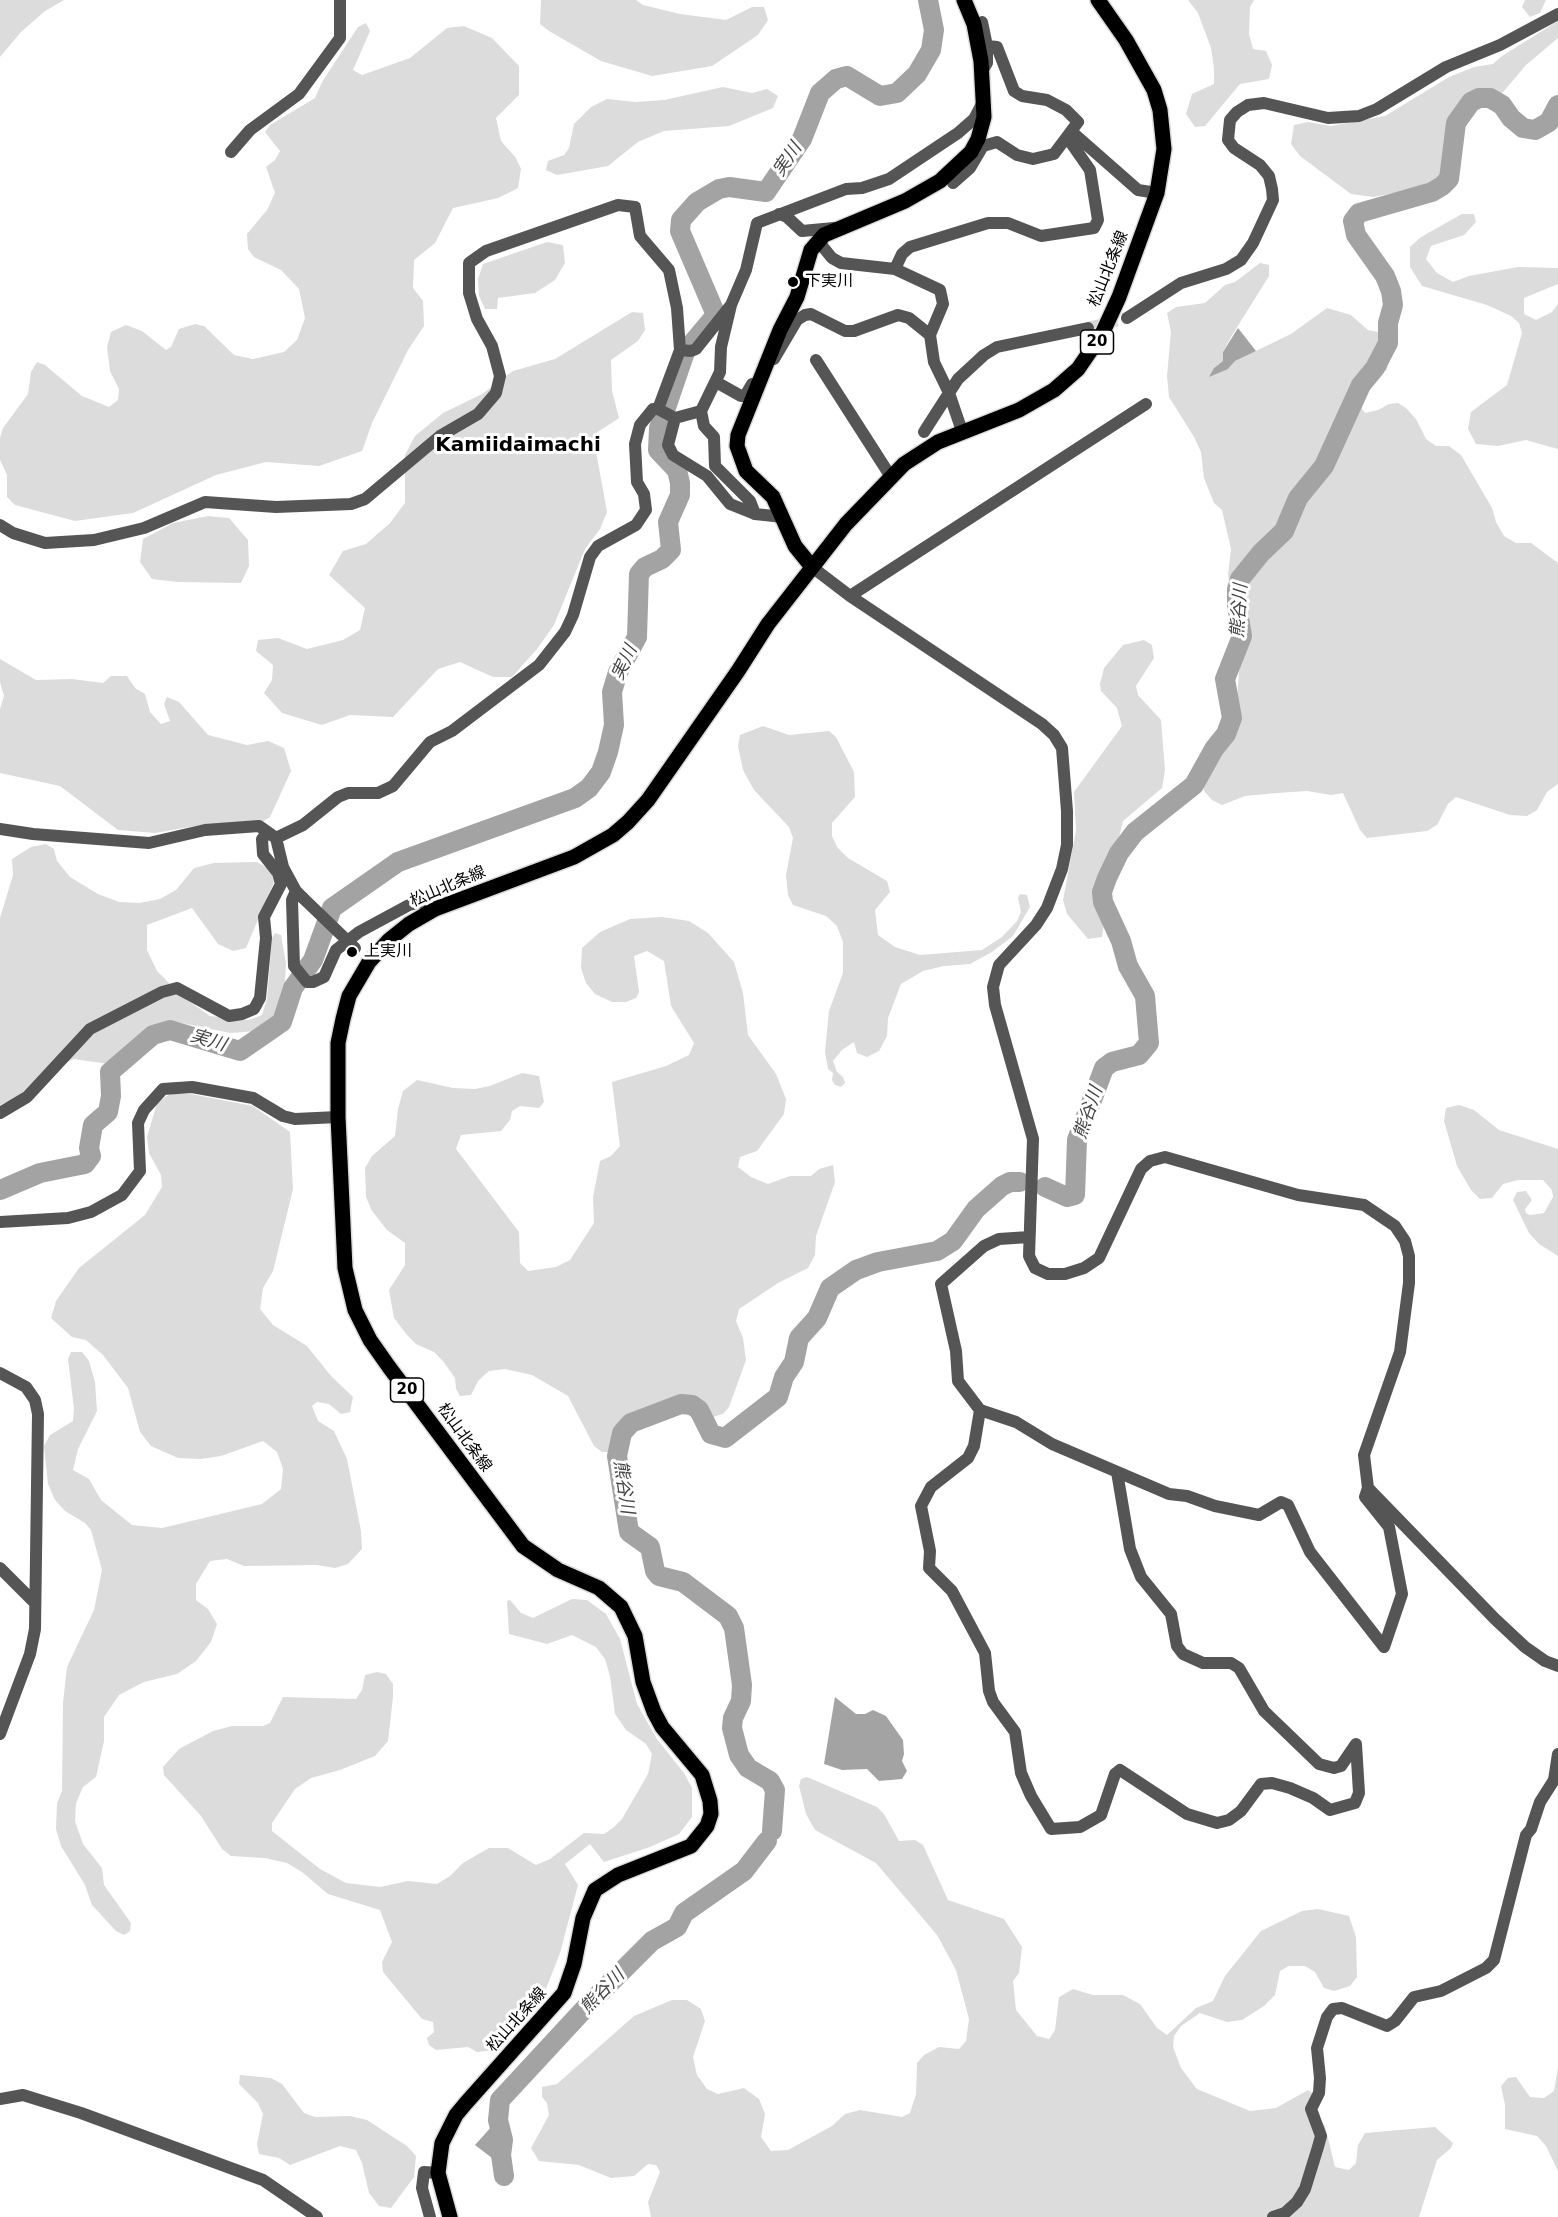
<!DOCTYPE html>
<html>
<head>
<meta charset="utf-8">
<style>
	body { margin:0 }
	canvas { display:block; background:#fff }
</style>
</head>
<body>
<canvas width="1558" height="2217"></canvas>
<script>
const c = document.querySelector('canvas').getContext('2d');
c.lineJoin = 'round';
function paint(path, color) { c.fillStyle = color; c.fill(path, 'evenodd'); }
const poly = rows => new Path2D(rows.map(r => 'M' + r).join(''));
function strokePath(path, color, width, dash) { c.strokeStyle = color; c.lineWidth = width; c.lineCap = dash ? 'butt' : 'round'; c.setLineDash(dash || []); c.stroke(path); }
function label(font, color, halo, rows, align = 'center') {
  c.font = font + ' "DejaVu Sans","Noto Sans JP",sans-serif'; c.lineWidth = 6; c.setLineDash([]); c.textBaseline = 'middle'; c.strokeStyle = halo; c.fillStyle = color; for (const [text, x, y, turn = 0] of rows) {
    c.save(); c.translate(x, y); c.rotate((+turn || 0) * Math.PI / 180); c.textAlign = isNaN(turn) ? turn : align; if (halo) c.strokeText(text, 0, 0); c.fillText(text, 0, 0); c.restore();
  }
}
paint(poly([
	[0,0,64,0,45,11,21,32,0,57],
	[541,0,636,0,643,5,680,14,726,20,752,7,764,7,768,20,758,35,712,66,652,76,601,61,549,31,540,24],
	[1188,0,1254,0,1250,7,1249,34,1253,49,1266,51,1272,65,1269,79,1240,84,1205,126,1195,127,1186,114,1192,94,1214,84,1214,68,1211,48,1198,13],
	[1525,0,1546,0,1540,13,1530,17,1522,7],
	[1558,21,1558,38,1526,65,1504,91,1467,116,1453,142,1445,173,1431,185,1374,197,1351,194,1300,156,1291,144,1294,125,1308,122,1331,126,1385,116,1449,77,1474,67,1493,64,1502,56],
	[366,23,370,31,353,70,362,75,410,58,447,28,464,26,492,38,519,66,519,95,496,118,501,141,516,158,521,169,518,188,498,198,453,208,435,243,414,260,413,288,423,301,424,326,408,350,372,423,362,451,319,466,266,462,216,475,133,513,75,521,15,505,7,497,7,475,0,460,0,438,3,428,28,394,31,372,37,362,45,365,82,396,109,407,118,400,119,389,110,371,107,347,111,332,126,325,142,331,166,350,171,347,179,329,195,324,204,326,234,355,253,359,284,352,297,340,305,318,299,289,281,270,254,257,248,249,247,234,267,210,275,193,266,167,275,160,280,151,265,132,270,125,315,98,322,82,358,27],
	[723,87,752,93,767,89,778,96,773,108,729,126,664,131,638,142,608,166,557,175,546,170,548,161,564,155,569,148,574,124,591,107,607,99,636,102,664,100],
	[1462,214,1474,214,1476,222,1464,235,1431,246,1426,259,1437,273,1453,282,1469,276,1518,267,1558,268,1558,284,1524,298,1524,314,1536,320,1552,312,1558,304,1558,449,1526,440,1498,446,1476,444,1468,429,1471,412,1507,385,1522,333,1519,323,1511,316,1487,305,1422,286,1410,267,1410,247,1421,237],
	[547,242,563,245,565,263,555,280,535,293,498,298,497,309,485,309,479,296,478,279,483,264],
	[1260,263,1269,265,1269,276,1231,337,1223,352,1223,361,1214,368,1228,369,1235,361,1291,334,1327,308,1351,315,1368,330,1389,334,1387,370,1367,380,1358,395,1359,405,1365,413,1378,410,1389,404,1398,403,1406,408,1416,419,1426,439,1436,446,1449,446,1461,455,1492,508,1496,522,1504,536,1516,543,1531,543,1558,563,1558,784,1547,792,1537,810,1527,816,1510,815,1456,797,1448,804,1437,825,1427,831,1367,838,1360,830,1343,793,1331,795,1307,791,1277,793,1245,796,1222,805,1212,800,1204,791,1203,775,1222,742,1237,701,1241,644,1228,575,1231,549,1222,510,1214,503,1204,478,1201,452,1194,437,1169,397,1167,376,1171,332,1167,313,1176,307,1205,303,1225,285,1235,282],
	[632,312,643,313,645,330,638,341,611,360,612,391,619,418,593,435,607,512,600,529,585,549,554,625,537,649,512,677,493,677,460,662,438,669,393,717,350,715,322,725,282,713,264,693,272,680,273,665,256,651,258,640,278,638,307,649,343,640,360,630,365,608,329,575,343,551,366,544,390,523,405,503,405,455,415,436,443,413,482,394,513,371,555,359],
	[208,516,229,518,248,540,249,566,241,583,178,582,152,579,140,562,143,539,173,523],
	[1144,640,1152,645,1154,658,1136,686,1138,695,1161,720,1165,770,1162,788,1123,821,1103,902,1104,924,1102,937,1088,939,1067,914,1063,900,1076,830,1074,792,1122,726,1117,708,1101,691,1100,684,1104,668,1123,645],
	[0,659,36,680,72,679,103,683,111,676,127,676,135,688,145,694,150,712,161,724,170,721,164,704,167,697,179,702,208,735,247,745,268,741,284,748,291,771,270,817,262,822,201,825,155,833,118,830,60,786,0,773,0,709,4,696,0,682],
	[763,726,789,735,829,731,836,737,854,772,855,797,832,823,832,836,837,847,848,858,887,881,890,892,875,910,878,935,895,947,920,955,982,950,1002,937,1017,921,1021,912,1018,898,1020,894,1027,895,1030,907,1013,936,992,952,970,964,944,966,923,971,901,984,888,1018,887,1036,879,1051,867,1057,857,1053,854,1042,842,1050,833,1061,837,1072,843,1077,845,1083,841,1087,835,1085,832,1080,833,1073,828,1069,825,1052,829,1011,843,973,843,942,837,926,826,916,793,905,788,895,786,875,793,838,789,827,754,790,743,770,738,746,740,735],
	[46,844,54,849,57,861,70,877,98,894,119,902,139,903,160,899,176,890,194,868,214,863,257,862,271,870,274,882,246,948,233,951,218,944,192,908,147,925,147,950,157,971,183,997,210,1016,249,1020,262,1015,267,999,272,938,275,933,281,935,286,963,284,1002,275,1021,257,1031,230,1033,177,1022,159,1023,108,1064,74,1059,48,1071,25,1094,0,1105,0,918,13,875,12,859,31,847],
	[662,917,689,921,708,933,734,962,743,993,748,1035,776,1074,786,1099,784,1114,757,1151,740,1157,738,1167,751,1177,768,1184,790,1176,811,1176,819,1169,833,1165,835,1182,816,1236,815,1255,808,1268,778,1283,739,1309,736,1321,743,1338,746,1360,729,1407,723,1414,710,1418,666,1410,646,1414,633,1425,614,1452,602,1452,594,1446,568,1396,532,1375,505,1369,489,1371,478,1381,471,1395,460,1396,456,1389,455,1378,443,1361,434,1352,416,1344,407,1335,394,1318,389,1290,405,1265,405,1243,387,1230,372,1211,366,1197,365,1168,372,1156,395,1136,398,1109,403,1091,417,1080,453,1088,475,1089,490,1086,522,1073,539,1076,544,1102,539,1108,520,1106,512,1111,510,1120,501,1131,461,1135,456,1149,519,1232,520,1263,528,1271,556,1267,570,1260,594,1223,593,1197,600,1161,611,1156,620,1146,612,1082,666,1066,689,1055,694,1043,671,1006,664,961,647,951,634,956,639,992,636,998,626,1002,612,1002,595,994,586,983,581,968,582,948,600,932,630,919],
	[170,1094,191,1094,253,1106,290,1132,293,1189,273,1271,263,1288,260,1309,273,1325,307,1346,331,1376,353,1397,350,1412,341,1414,329,1404,317,1402,312,1406,318,1421,334,1431,347,1459,361,1531,362,1549,348,1564,335,1568,317,1565,244,1566,227,1559,210,1561,196,1584,196,1600,208,1609,217,1624,211,1642,196,1661,177,1674,144,1682,119,1695,104,1717,104,1741,96,1777,83,1787,76,1803,75,1821,83,1844,102,1868,104,1885,131,1923,130,1931,124,1935,116,1931,92,1905,85,1885,61,1846,56,1829,57,1803,62,1791,63,1703,67,1667,94,1610,102,1570,91,1530,85,1523,65,1511,55,1500,48,1484,44,1446,50,1435,73,1421,74,1409,68,1359,71,1352,82,1352,89,1361,95,1382,97,1411,78,1449,73,1470,89,1479,101,1500,132,1525,162,1528,262,1504,281,1489,283,1469,277,1452,263,1441,221,1456,201,1459,178,1458,151,1446,140,1432,128,1388,103,1355,86,1340,72,1337,51,1318,56,1301,79,1268,145,1215,162,1187,161,1175,149,1153,147,1137,157,1103],
	[1459,1105,1474,1110,1499,1130,1558,1149,1558,1256,1539,1244,1529,1233,1513,1200,1517,1192,1526,1191,1532,1200,1525,1209,1526,1213,1530,1215,1544,1213,1553,1197,1552,1190,1543,1180,1518,1180,1503,1184,1492,1198,1480,1199,1471,1190,1457,1166,1444,1121,1446,1108],
	[572,1599,587,1600,606,1614,620,1639,637,1704,657,1739,684,1773,692,1788,692,1817,679,1834,650,1847,604,1862,590,1844,565,1864,578,1885,560,1953,544,1994,496,2050,477,2052,468,2047,436,2050,429,2045,427,2038,434,2032,433,2022,422,2019,383,1972,382,1962,392,1942,380,1910,328,1894,302,1872,287,1863,265,1858,231,1856,222,1849,201,1816,164,1775,163,1767,179,1749,213,1731,232,1726,263,1726,270,1723,283,1697,356,1699,362,1690,365,1675,377,1672,386,1674,393,1684,393,1697,388,1741,375,1756,340,1770,311,1778,295,1789,272,1823,272,1831,320,1869,346,1883,380,1887,408,1881,437,1884,450,1876,463,1863,489,1848,508,1848,536,1865,550,1859,584,1833,604,1834,613,1828,622,1819,648,1774,652,1754,646,1744,626,1730,615,1714,610,1676,605,1659,596,1647,572,1635,547,1644,509,1634,507,1601,510,1600,521,1613,533,1618],
	[807,1777,877,1807,884,1814,899,1841,915,1840,923,1845,948,1900,1004,1919,1022,1947,1019,1973,1013,1981,1016,2010,1037,2036,1049,2039,1055,2030,1059,1997,1073,1989,1093,1995,1123,1995,1140,2004,1157,2028,1167,2035,1196,2008,1213,2001,1225,1976,1261,1931,1302,1911,1318,1909,1349,1916,1356,1937,1357,1977,1350,1986,1334,1991,1324,1988,1315,1972,1305,1966,1289,1966,1280,1971,1275,1995,1264,2006,1242,2020,1227,2022,1200,2013,1181,2026,1174,2036,1173,2047,1181,2068,1197,2089,1250,2111,1276,2108,1308,2090,1318,2097,1315,2112,1325,2126,1335,2167,1349,2170,1356,2163,1358,2145,1365,2133,1435,2127,1453,2143,1451,2148,1437,2160,1419,2217,651,2217,648,2202,660,2172,656,2165,648,2164,634,2176,611,2178,579,2165,539,2161,531,2148,549,2115,547,2103,542,2097,542,2087,557,2084,634,2016,672,2000,687,2000,701,2009,705,2021,693,2057,697,2075,707,2089,718,2094,744,2088,759,2099,765,2114,761,2137,771,2151,788,2150,832,2126,845,2114,860,2110,902,2117,910,2113,916,2094,917,2063,924,2055,939,2047,959,2049,966,2041,969,2019,956,1970,937,1935,876,1863,815,1830,806,1814,799,1786,801,1779],
	[1558,2067,1558,2171,1546,2146,1537,2136,1505,2129,1505,2105,1501,2086,1508,2078,1516,2077,1530,2097,1544,2098,1554,2091],
	[240,2075,271,2078,282,2084,304,2113,315,2117,350,2116,367,2120,407,2146,416,2156,414,2177,391,2208,379,2206,369,2193,362,2163,356,2150,340,2146,290,2165,279,2158,259,2154,257,2144,263,2114,258,2103,239,2084]
]), '#dcdcdc');
paint(poly([
	[1238,328,1256,351,1235,361,1228,369,1209,377,1214,368,1223,361,1223,352],
	[835,1697,856,1714,865,1714,873,1710,886,1716,903,1740,904,1754,902,1761,907,1771,902,1779,879,1781,867,1769,842,1770,824,1764],
	[493,2125,497,2135,498,2150,492,2158,475,2145]
]), '#a3a3a3');
strokePath(poly([
	[1045,1187,1067,1197,1075,1195,1077,1140,1104,1068,1112,1062,1139,1055,1149,1043,1145,996,1128,966,1121,941,1103,902,1102,892,1107,878,1119,853,1135,832,1194,785,1214,749,1226,734,1232,718,1225,679,1242,636,1237,606,1237,589,1240,579,1261,553,1284,531,1298,498,1324,466,1361,385,1375,368,1388,343,1388,323,1393,305,1391,291,1385,276,1356,235,1353,221,1359,213,1432,192,1442,186,1449,179,1456,123,1471,102,1479,98,1490,98,1502,105,1511,118,1523,128,1535,130,1549,122,1558,105],
	[0,1190,40,1173,85,1164,91,1156,89,1148,93,1125,108,1112,111,1096,110,1072,153,1035,170,1030,240,1051,282,1022,293,988,313,960,332,908,398,862,575,798,589,788,601,772,608,752,614,725,612,692,618,672,637,637,639,574,645,567,662,559,671,550,668,522,680,495,680,483,677,470,658,450,659,428,685,352,716,315,680,231,681,220,697,202,719,189,729,187,766,192,802,139,820,93,836,79,847,76,880,96,897,93,917,74,931,50,934,30,928,0],
	[772,1831,775,1790,770,1781,748,1768,739,1755,732,1728,733,1718,741,1701,742,1685,734,1628,728,1616,683,1582,659,1576,655,1571,650,1547,629,1532,617,1456,622,1433,631,1423,681,1404,692,1405,699,1410,711,1434,725,1438,778,1397,784,1377,794,1362,799,1338,817,1318,830,1288,856,1270,878,1262,937,1251,953,1241,976,1209,1002,1186,1010,1182,1020,1182],
	[504,2176,501,2155,503,2140,498,2120,500,2100,589,2004,652,1941,677,1927,684,1913,744,1871,767,1841]
]), '#a3a3a3', 20);
strokePath(poly([
	[1088,328,1127,318]
]), '#d9d9d9', 12, [12, 6]);
const primary = poly([
	[812,567,795,546,773,497,746,471,737,446,738,435,780,330,797,297,811,250,824,235,905,201,940,181,971,152,978,139,984,117,981,61,974,24,964,0],
	[450,2217,438,2173,442,2143,456,2115,466,2103,564,1993,574,1964,583,1918,595,1890,618,1875,691,1846,707,1826,711,1814,710,1801,702,1775,662,1727,654,1712,643,1682,635,1636,621,1607,599,1588,558,1570,523,1546,389,1367,370,1340,355,1310,345,1268,338,1117,338,1043,343,1019,349,996,369,962,389,940,409,924,435,909,574,857,613,835,628,822,648,800,738,671,768,624,846,524,904,464,938,442,1019,410,1054,390,1078,369,1102,334,1119,297,1157,193,1164,149,1160,110,1154,90,1126,40,1098,0]
]);
strokePath(primary, '#dbdbdb', 18);
strokePath(poly([
	[982,22,987,46],
	[1072,132,1138,190,1157,193],
	[231,152,250,130,299,94,340,38,340,0],
	[953,183,970,168,983,146,997,142,1017,155,1033,159,1054,154,1078,122,1066,110,1047,100,1022,96,1014,91,997,47,987,46,987,63,984,68],
	[779,214,787,217,802,231,834,228],
	[818,241,832,258,841,263,895,269,940,290,943,304,930,335,934,362,949,393,924,432],
	[895,269,902,254,910,247,988,223,1008,223,1041,236,1094,228,1098,220,1090,170,1067,137],
	[1127,318,1181,283,1226,269,1241,260,1253,243,1273,200,1272,189,1269,176,1260,165,1234,148,1228,140,1230,120,1237,112,1248,105,1264,103,1328,118,1359,116,1377,109,1446,67,1500,45,1558,14],
	[774,359,797,320,805,315,811,314,845,331,854,331,898,315,909,318,930,335],
	[816,360,891,477],
	[716,382,741,396,745,396,752,384,756,386],
	[658,409,680,350],
	[675,418,668,445,673,455,707,476,730,504,755,514],
	[962,431,949,393,958,379,984,355,997,347,1088,328],
	[783,517,755,514,750,501,715,466,714,437,704,426,701,411,720,372,721,347,731,305,746,270,757,223,846,189,862,188,889,179,958,133,974,119,983,102],
	[0,525,13,533,45,543,94,540,144,528,205,502,276,507,351,504,365,499,440,436,478,414,496,393,500,376,492,346,477,319,469,293,469,263,486,251,618,205,635,207,640,236,669,270,677,308,680,350,691,351,696,349,731,305],
	[812,567,850,596,1042,724,1054,735,1062,748,1067,811,1067,845,1062,869,1047,908,1036,925,999,965,993,987,995,1005,1033,1139,1029,1256,1035,1268,1048,1274,1065,1274,1084,1268,1099,1258,1141,1169,1150,1161,1165,1157,1298,1195,1364,1205,1395,1226,1405,1241,1409,1256,1409,1283,1400,1352,1364,1455,1368,1488,1365,1497,1389,1527,1402,1594,1384,1647,1310,1552,1288,1505,1281,1502,1259,1515,1215,1506,1187,1496,1169,1494,1052,1444,1016,1422,980,1410,958,1381,956,1351,941,1284,984,1246,999,1239,1029,1237],
	[850,596,1146,404],
	[0,829,33,834,149,843,205,830,259,826,276,838,283,867,296,891,303,898],
	[276,838,303,825,338,797,348,793,378,793,393,786,430,742,452,731,539,665,565,632,573,615,590,557,598,546,636,525,646,510,644,494,637,482,635,444,640,425,653,409,658,409,675,418,701,411],
	[296,891,292,900,294,966,307,982,313,982,324,977,336,950,359,932,409,905,423,902,435,909],
	[0,1113,27,1097,90,1029,162,992,177,988,229,1016,242,1014,254,1009,260,998,266,938,264,917,281,884,278,873,263,854,262,839,267,833],
	[0,1222,68,1218,91,1212,122,1195,140,1171,138,1123,144,1110,163,1089,192,1087,253,1098,283,1116,295,1119,338,1117],
	[0,1373,26,1387,35,1400,38,1414,35,1629,30,1654,0,1734],
	[980,1410,974,1446,968,1458,931,1487,921,1506,930,1551,929,1568,952,1591,985,1653,989,1691,993,1702,1015,1732,1021,1773,1031,1796,1051,1829,1080,1827,1101,1815,1115,1774,1120,1770,1187,1814,1217,1823,1229,1820,1241,1811,1261,1784,1272,1783,1290,1788,1313,1798,1330,1810,1355,1803,1359,1793,1356,1744,1341,1766,1334,1768,1319,1764,1264,1711,1239,1668,1231,1663,1203,1663,1183,1654,1177,1646,1171,1614,1141,1577,1130,1549,1117,1472],
	[1368,1488,1495,1619,1525,1647,1545,1661,1558,1666],
	[0,1568,35,1603],
	[0,2099,23,2095,81,2113,263,2180,317,2217],
	[430,2217,422,2188,424,2172,438,2173],
	[1273,2217,1285,2213,1297,2202,1305,2189,1318,2147,1321,2136,1311,2109,1319,2093,1320,2078,1317,2048,1327,2017,1333,2009,1342,2008,1387,2026,1395,2021,1414,1997,1441,1991,1486,1968,1494,1960,1526,1835,1531,1829,1540,1802,1554,1780,1558,1754]
]), '#555', 12);
strokePath(primary, '#000', 15);
strokePath(poly([
	[303,898,355,948]
]), '#555', 12);
for (const [x, y, r, color] of [
	[793,282,6,"#000"],
	[352,952,6,"#000"]
]) { const dot = new Path2D(); dot.arc(x, y, r, 0, 2 * Math.PI); c.fillStyle = color; c.fill(dot); strokePath(dot, '#fff', 2); }
for (const [x, y, w] of [
	[1097,342,33],
	[407,1390,33]
]) { const box = new Path2D(); box.roundRect(x - w / 2, y - 12, w, 24, 4.5); c.fillStyle = '#fff'; c.fill(box); strokePath(box, '#000', 1.5); }
label('bold 15px', '#000', null, [
	["20",1097,342],
	["20",407,1390]
]);
label('16px', '#000', '#fff', [
	["松山北条線",1109,269,-68],
	["松山北条線",448,887,-23],
	["松山北条線",464,1438,54],
	["松山北条線",517,2020,-48]
]);
label('16px', '#000', '#fff', [
	["下実川",805,282],
	["上実川",364,952]
], 'left');
label('italic 18px', '#444', '#fff', [
	["実川",788,160,-56],
	["熊谷川",1240,611,-86],
	["実川",625,663,-65],
	["実川",208,1041,17],
	["熊谷川",1089,1113,-71],
	["熊谷川",623,1487,82],
	["熊谷川",603,1992,-46]
]);
label('bold 20px', '#000', '#fff', [
	["Kamiidaimachi",518,446]
]);
</script>
</body>
</html>
